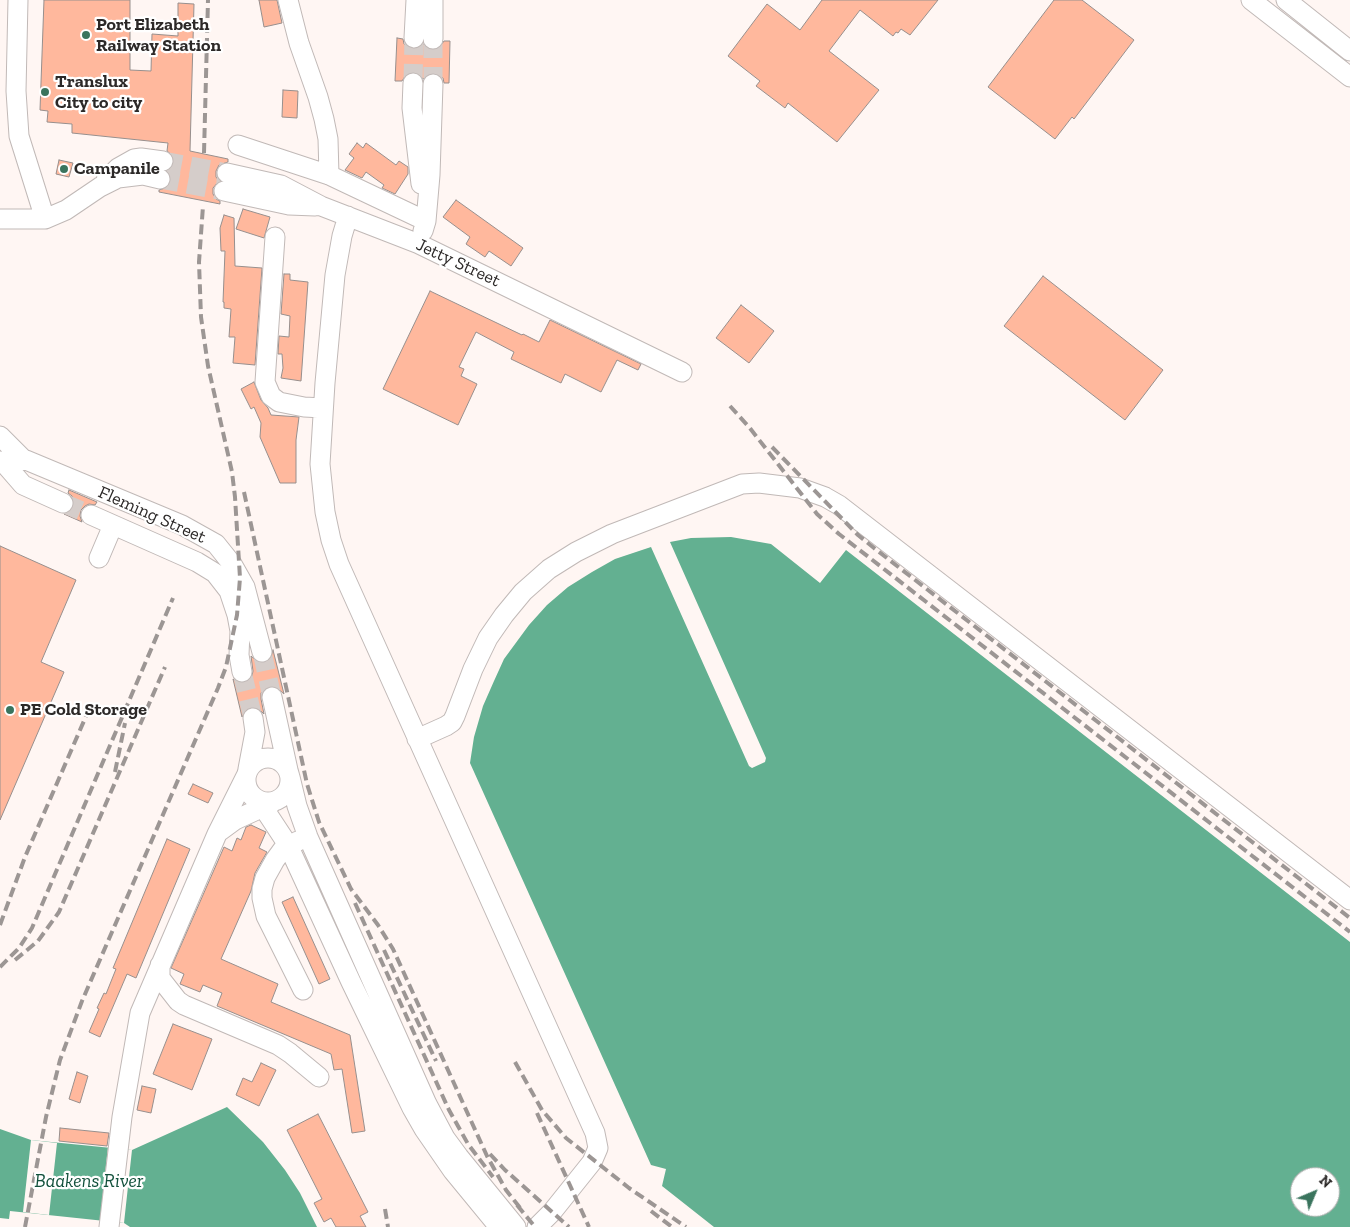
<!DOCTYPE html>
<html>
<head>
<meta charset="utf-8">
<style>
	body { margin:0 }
	#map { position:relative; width:1350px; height:1227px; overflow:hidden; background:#fff6f3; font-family:"Zilla Slab",serif }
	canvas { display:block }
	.north { position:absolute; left:1290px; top:1167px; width:50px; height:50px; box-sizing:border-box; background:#fff; border:1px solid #aba9a9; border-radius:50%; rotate:45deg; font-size:14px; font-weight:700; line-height:20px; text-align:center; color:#2c2928 }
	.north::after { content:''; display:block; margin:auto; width:18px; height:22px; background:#3a745d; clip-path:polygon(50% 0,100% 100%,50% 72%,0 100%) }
</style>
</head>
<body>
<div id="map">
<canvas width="1350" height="1227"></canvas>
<div class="north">N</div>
</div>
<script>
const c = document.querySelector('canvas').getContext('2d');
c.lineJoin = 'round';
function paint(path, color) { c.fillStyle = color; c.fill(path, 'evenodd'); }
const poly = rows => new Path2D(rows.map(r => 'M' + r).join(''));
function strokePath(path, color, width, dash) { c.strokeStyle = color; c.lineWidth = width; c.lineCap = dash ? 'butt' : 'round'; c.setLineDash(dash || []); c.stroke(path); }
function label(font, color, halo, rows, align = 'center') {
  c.font = font + ' "Zilla Slab",serif'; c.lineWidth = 4.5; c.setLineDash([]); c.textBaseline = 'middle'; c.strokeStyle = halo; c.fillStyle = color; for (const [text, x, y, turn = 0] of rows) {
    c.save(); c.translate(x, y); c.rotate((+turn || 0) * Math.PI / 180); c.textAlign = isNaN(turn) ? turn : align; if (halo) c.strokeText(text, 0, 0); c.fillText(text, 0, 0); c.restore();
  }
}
paint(poly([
	[731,537,771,544,820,583,846,550,1350,942,1350,1227,714,1227,662,1186,666,1169,651,1165,470,763,474,737,483,706,494,681,504,659,529,625,547,605,568,587,592,572,615,559,651,547,749,766,752,768,765,762,766,758,670,542,691,538],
	[1300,1177,1330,1177,1330,1207,1300,1207],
	[227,1107,263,1142,285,1170,300,1193,317,1227,130,1227,124,1223,10,1211,9,1219,0,1218,0,1129,31,1140,132,1150]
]), '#63b091');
paint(poly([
	[31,1140,57,1143,49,1215,23,1212],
	[108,1147,132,1150,124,1223,100,1220]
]), '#fff6f3');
const building = poly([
	[44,0,130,0,130,70,151,71,152,34,178,36,178,3,194,4,190,151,228,159,228,162,219,165,216,171,216,177,219,181,213,188,213,194,216,199,220,201,220,204,159,192,159,190,168,187,171,181,171,175,168,171,172,167,174,162,173,156,167,151,168,143,72,133,72,124,47,122,48,111,40,110,44,0],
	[259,0,277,0,282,23,264,27,259,0],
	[822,0,938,0,910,35,901,29,898,33,896,32,893,36,860,10,829,51,879,90,837,142,788,103,785,108,756,86,760,81,728,56,767,4,800,30,822,0],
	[1054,0,1082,0,1134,40,1074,119,1072,117,1055,139,988,87,1054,0],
	[397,38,403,39,404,44,408,48,413,49,419,48,423,44,427,48,433,50,439,48,444,41,450,41,449,83,444,83,443,78,438,74,433,73,428,74,423,79,419,74,414,72,407,73,402,81,395,81,397,38],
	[283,90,298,91,297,118,282,117,283,90],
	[357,143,363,148,366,143,396,165,399,161,408,167,408,174,395,194,382,188,384,185,366,172,362,178,345,170,354,158,349,154,357,143],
	[59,160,73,163,69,177,56,174,59,160],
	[456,200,523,248,511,266,489,251,485,257,466,244,470,237,443,217,456,200],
	[243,209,270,217,264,238,236,229,243,209],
	[224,215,234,218,235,266,262,268,255,365,233,363,235,337,229,337,231,309,224,308,224,302,223,302,225,251,221,251,220,228,224,215],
	[284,274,290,274,290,280,308,282,301,381,281,378,283,368,282,354,278,354,279,336,289,337,290,316,281,314,284,274],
	[1043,276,1163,370,1125,420,1004,326,1043,276],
	[430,291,522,335,523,334,539,342,550,320,641,364,638,370,617,360,601,392,565,374,561,383,511,359,514,352,476,332,459,367,464,369,461,376,477,384,458,425,383,389,430,291],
	[741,305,774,331,749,363,716,338,741,305],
	[254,382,261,400,268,408,271,415,299,417,296,440,296,483,280,483,260,437,261,423,254,407,251,409,241,389,254,382],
	[69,490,97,502,95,505,89,504,85,506,81,510,80,516,82,522,64,514,70,512,73,507,74,501,72,496,68,493,69,490],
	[0,546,76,580,41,662,64,672,0,820,0,546],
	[273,650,284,694,275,686,269,686,265,688,261,693,261,699,264,714,258,708,252,707,246,710,242,717,233,679,239,683,244,683,249,681,252,676,253,671,251,656,259,663,264,663,270,660,273,650],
	[193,784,213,793,208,803,188,794,193,784],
	[251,825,266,832,259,848,267,852,255,873,251,891,221,959,278,984,271,1002,350,1035,365,1131,352,1133,342,1069,334,1070,331,1054,217,1006,222,993,203,985,200,992,180,984,184,974,171,968,224,847,232,851,237,838,241,840,246,827,251,825],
	[167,839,190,849,136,978,127,974,100,1037,89,1032,99,1009,97,1008,104,993,106,994,116,969,113,968,167,839],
	[293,897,330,979,319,984,282,902,293,897],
	[173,1024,212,1039,192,1090,153,1074,173,1024],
	[261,1063,276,1070,259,1106,236,1095,243,1078,252,1082,261,1063],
	[77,1072,88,1076,80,1103,69,1099,77,1072],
	[142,1086,156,1089,151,1113,137,1110,142,1086],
	[318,1114,368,1212,360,1216,366,1227,336,1227,331,1218,324,1222,314,1203,322,1199,287,1130,318,1114],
	[60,1128,109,1133,107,1146,59,1141,60,1128]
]);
paint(building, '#ffb89d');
strokePath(building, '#978f8d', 1);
strokePath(poly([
	[433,39,433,84],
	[413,83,414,38],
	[163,161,227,173],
	[160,179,224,191],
	[63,503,91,515],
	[262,652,272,697],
	[242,672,253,718]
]), '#d5cdca', 19, [19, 9]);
const minor = poly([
	[18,0,16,91,19,136,45,219],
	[288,0,299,43,318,97,324,119,328,139,329,175],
	[1251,0,1350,77],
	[1286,0,1350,51],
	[414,38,416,0],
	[433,39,433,0],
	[413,83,412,108,421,184],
	[238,145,329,175,426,221],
	[227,173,281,185,321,206,419,244,682,372],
	[106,180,118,168,134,159,141,158,163,161],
	[224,191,289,205,315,206],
	[348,216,342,236,335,275,325,383,320,464,325,512,331,540,339,564,595,1133,598,1148,592,1162,552,1212,537,1227],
	[0,219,45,219,66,210,100,187,118,178,143,175,160,179],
	[423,231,426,221,430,175,433,84],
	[275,237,265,382,271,396,279,402,304,407,323,408],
	[0,436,24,460],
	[0,461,4,463,23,485,63,503],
	[4,463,26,460,182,525,216,544,232,564,245,587,262,652],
	[91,515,197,562,215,573,229,591,237,615,240,631,239,655,242,672],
	[99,558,113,525],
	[272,697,288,770],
	[417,739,446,726,452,722,455,716,473,669,488,638,504,615,523,592,549,569,576,552,612,534,742,484,759,483,800,488,825,497,839,505,1350,900],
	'246 780a22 22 0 1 1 44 0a22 22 0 1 1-44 0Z',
	[248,769,255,732,253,718],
	[290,777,297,806,308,837,427,1104,445,1138,459,1157,516,1227],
	[251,795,263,807,288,845,351,982,412,1108,424,1129,453,1171,499,1227],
	[220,831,235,820,272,803],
	[298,841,283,849,275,860,265,878,262,889,262,898,266,916,303,990],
	[160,965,160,978,178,1001,184,1005,278,1045,290,1053,319,1077],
	[109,1227,122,1117,140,1013,217,834,246,776]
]);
strokePath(minor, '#c1b9b7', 21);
strokePath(minor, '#fff', 19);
strokePath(poly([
	[204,153,208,0],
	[730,406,749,427,817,514,839,534,1350,932],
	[772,447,858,535,874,548,1350,918],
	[244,492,307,784,319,822,351,889,378,925,393,949,487,1156,506,1190,521,1209],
	[115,772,125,723],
	[355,903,449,1110,468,1144,493,1177],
	[0,925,25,857,90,707],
	[384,950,436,1061],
	[15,960,38,941,59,912,165,667],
	[0,967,19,948,32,928,173,598],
	[515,1062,542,1110,566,1138,629,1188,686,1227],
	[537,1113,589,1227],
	[490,1154,505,1170,569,1227],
	[517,1205,535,1227],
	[385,1209,388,1227],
	[651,1211,672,1227],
	[25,1227,46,1117,60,1060,82,1001,218,688,226,667,237,615,240,578,235,497,232,472,208,366,201,317,199,262,203,206]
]), '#9c9694', 4, [10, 5]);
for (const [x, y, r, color] of [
	[86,35,5,"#3a745d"],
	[45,92,5,"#3a745d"],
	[64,169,5,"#3a745d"],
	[10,710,5,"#3a745d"]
]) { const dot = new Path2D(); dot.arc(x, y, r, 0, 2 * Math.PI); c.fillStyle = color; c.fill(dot); strokePath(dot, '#fff', 2); }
label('bold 18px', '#2c2928', '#fff', [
	["Port Elizabeth",96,25],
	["Railway Station",96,46],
	["Translux",55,82],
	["City to city",55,103],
	["Campanile",74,169],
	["PE Cold Storage",20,710]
], 'left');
label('18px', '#2c2928', '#fff', [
	["Jetty Street",458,263,25],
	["Fleming Street",152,515,24]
]);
label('italic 19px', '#13513c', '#fff', [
	["Baakens River",89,1182]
]);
</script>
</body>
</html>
